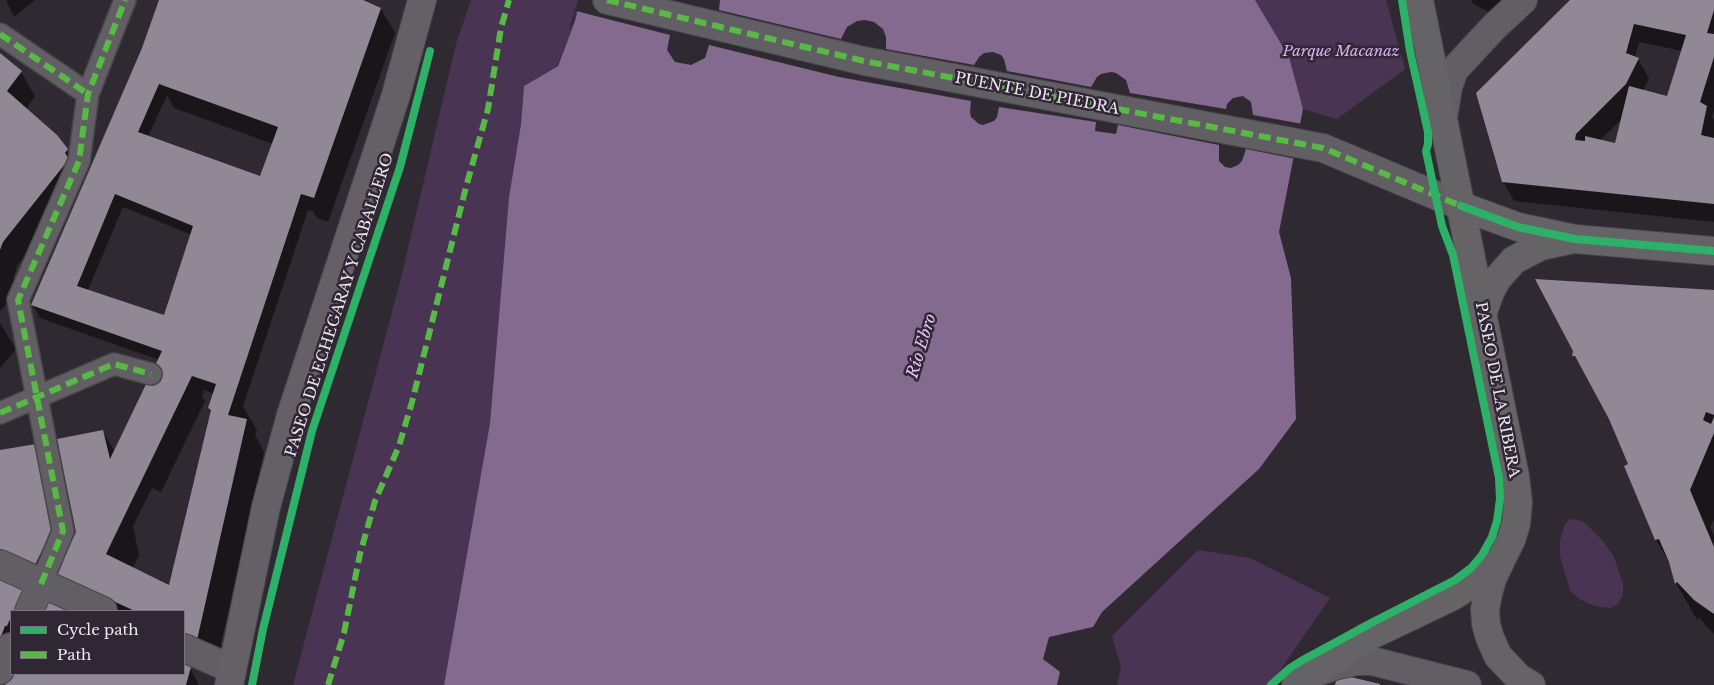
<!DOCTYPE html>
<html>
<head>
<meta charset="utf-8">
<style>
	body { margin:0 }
	#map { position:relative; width:1714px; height:685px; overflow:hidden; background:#2f2a32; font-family:"Libre Baskerville",serif }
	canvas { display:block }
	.legend { position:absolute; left:10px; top:610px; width:175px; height:65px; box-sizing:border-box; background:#302735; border:1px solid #7b737f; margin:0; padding:6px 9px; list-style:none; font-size:15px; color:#ece6ef }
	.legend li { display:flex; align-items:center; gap:10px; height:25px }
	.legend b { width:25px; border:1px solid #7b737f }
</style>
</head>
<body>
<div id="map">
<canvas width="1714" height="685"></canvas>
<ul class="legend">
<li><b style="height:6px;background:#2db169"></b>Cycle path</li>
<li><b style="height:6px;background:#58b947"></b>Path</li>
</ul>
</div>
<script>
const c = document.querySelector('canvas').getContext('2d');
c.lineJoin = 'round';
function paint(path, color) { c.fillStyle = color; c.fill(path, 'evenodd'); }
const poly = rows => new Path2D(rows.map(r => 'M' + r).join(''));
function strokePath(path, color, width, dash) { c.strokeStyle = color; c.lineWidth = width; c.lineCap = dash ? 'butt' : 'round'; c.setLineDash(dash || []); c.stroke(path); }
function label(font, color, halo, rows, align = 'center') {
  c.font = font + ' "Libre Baskerville",serif'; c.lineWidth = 5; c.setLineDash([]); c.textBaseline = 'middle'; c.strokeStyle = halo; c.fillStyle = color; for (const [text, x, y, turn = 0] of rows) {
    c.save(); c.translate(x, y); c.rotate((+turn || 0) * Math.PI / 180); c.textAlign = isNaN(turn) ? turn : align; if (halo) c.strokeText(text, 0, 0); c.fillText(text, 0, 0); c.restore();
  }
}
paint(poly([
	[471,0,580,0,575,21,557,66,524,86,521,124,509,197,490,423,444,685,293,685,401,278,456,44],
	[1255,0,1386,0,1405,69,1337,119,1303,109,1289,57],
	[1574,519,1582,521,1591,529,1603,541,1614,557,1623,584,1623,595,1618,604,1610,608,1595,606,1581,600,1570,591,1560,556,1560,540,1565,524,1569,520],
	[1198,550,1250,558,1330,598,1270,685,1117,685,1121,667,1112,636]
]), '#4a3453');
paint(poly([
	[580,0,1255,0,1289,57,1303,109,1279,232,1291,278,1296,419,1259,469,1102,612,1093,627,1049,637,1043,659,1060,672,1057,685,444,685,490,423,509,197,521,124,524,86,558,66,575,21]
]), '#846a8f');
paint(poly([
	[578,0,720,0,719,10,841,39,847,27,857,21,865,20,874,22,883,29,886,37,886,49,974,65,979,57,984,53,993,52,1001,55,1004,59,1007,71,1091,87,1097,77,1101,74,1111,72,1116,73,1126,80,1130,93,1226,109,1227,104,1233,98,1243,96,1251,102,1253,115,1303,124,1296,159,1246,149,1242,161,1238,165,1231,168,1225,167,1219,161,1219,145,1118,125,1116,134,1095,131,1096,122,999,107,997,117,994,121,983,125,979,124,971,117,970,112,971,101,839,77,709,45,705,58,691,65,675,62,667,50,670,35,576,11,574,22,569,30]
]), '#2f2a32');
paint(poly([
	[6,0,35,0,14,17],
	[161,0,360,0,381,9,395,33,328,222,317,218,313,211,308,210,243,406,257,430,255,435,264,452,215,671,184,656,184,611,87,611,0,553,0,452,53,476,68,554,78,532,103,432,115,452,159,360,40,318,33,305,143,48],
	[167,95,174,108,273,144,261,178,148,137],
	[123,207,192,235,164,316,88,290],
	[204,390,214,394,209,408,211,412,170,586,133,568,139,555,133,526,152,488,161,492,205,401,202,396],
	[1471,0,1525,0,1503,19,1473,4],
	[1572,0,1714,0,1714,111,1712,117,1714,120,1714,222,1514,201,1503,181],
	[1639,42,1682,51,1668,98,1643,91,1649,78,1638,59,1635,58],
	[1623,118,1616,145,1599,141],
	[0,55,21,72,35,96,26,109,66,149,81,174,79,177,82,184,17,266,14,276,14,295,0,311],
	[1714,291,1714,519,1710,527,1714,536,1714,634,1699,618,1697,620,1676,583,1672,567,1656,540,1625,467,1630,465,1610,418,1574,355],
	[0,323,16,349,0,368],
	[0,580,34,611,11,611,11,657,0,685],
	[184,666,190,668,199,685,6,685,11,674,184,674]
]), '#0007');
paint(poly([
	[159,0,363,0,381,8,314,198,301,194,228,415,247,419,197,640,184,634,184,611,135,611,56,575,76,532,57,439,103,430,110,459,162,351,31,305,142,48],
	[159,84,278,127,260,176,138,132],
	[115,194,193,226,164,315,77,286],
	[192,376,216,384,208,408,211,410,169,585,106,554],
	[1570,0,1714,0,1714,10,1707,33,1714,34,1714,57,1700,102,1707,106,1701,135,1714,138,1714,204,1502,182,1476,93],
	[1634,24,1686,35,1667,96,1629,86,1615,143,1585,136,1585,141,1575,140,1576,134,1626,84,1639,58,1626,53],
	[0,53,22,71,7,91,57,135,68,149,65,153,69,159,3,242,0,250],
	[1535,279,1714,290,1714,415,1706,412,1703,420,1711,424,1714,417,1714,433,1690,490,1714,547,1714,614,1694,600,1677,582,1675,584,1669,562,1659,539,1655,540,1624,466,1628,464,1609,419,1575,356,1572,356,1573,351],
	[36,444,52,530,35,565,0,549,0,450],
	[0,578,24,590,14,611,11,611,11,617,7,626,5,626,0,639],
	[46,599,71,611,40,611],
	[184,664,191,667,186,685,5,685,10,674,184,674],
	[1338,674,1380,684,1380,685,1335,685]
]), '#908894');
const pedestrian = poly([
	[0,34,88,94],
	[0,413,114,364,151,374],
	[41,584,63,531,18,300,79,161,88,94,125,0]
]);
const minor = poly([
	[607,0,864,61,1323,148,1461,206],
	[1443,118,1448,87,1454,70,1493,28,1523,0],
	[0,564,103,611],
	[29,611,41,584],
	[184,648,232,669],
	[0,670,11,647],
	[1320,671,1337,665,1357,661,1372,661,1467,685]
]);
const secondary = poly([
	[1461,206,1518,227,1575,239,1714,251],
	[1483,312,1490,292,1497,279,1514,260,1541,246,1569,240],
	[1501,560,1492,579,1488,594,1485,609,1486,624,1490,638,1498,656,1519,678,1531,685],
	[1296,685,1365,638,1453,596,1467,587,1502,558,1511,540,1516,524,1518,503,1515,476,1419,0]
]);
const primary = poly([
	[229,685,266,507,291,415,396,95,422,0]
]);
strokePath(pedestrian, '#49454c', 24);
strokePath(minor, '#49454c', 30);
strokePath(secondary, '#49454c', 30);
strokePath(primary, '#49454c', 30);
strokePath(pedestrian, '#615f63', 21);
strokePath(minor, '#615f63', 28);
strokePath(secondary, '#656366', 28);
strokePath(primary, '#646065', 28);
strokePath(poly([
	[607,0,864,61,1323,148,1461,206],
	[0,34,88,94],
	[0,413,114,364,151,374],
	[41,584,63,531,18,300,79,161,88,94,125,0],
	[328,685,344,633,360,554,375,501,399,446,412,402,466,187,488,109,501,28,509,0]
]), '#58b947', 6, [12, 6]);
strokePath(poly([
	[1461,206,1518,227,1575,239,1714,251],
	[252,685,263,629,312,431,400,167,430,51],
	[1271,685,1290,668,1301,661,1375,621,1455,580,1471,568,1482,555,1492,537,1497,521,1500,499,1499,478,1453,255,1442,226,1426,151,1428,144,1428,132,1410,51,1402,0]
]), '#2db169', 8);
label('italic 15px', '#dbafee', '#302735', [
	["Parque Macanaz",1341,52]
]);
label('15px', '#ece6ef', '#302735', [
	["PUENTE DE PIEDRA",1037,94,11],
	["PASEO DE ECHEGARAY Y CABALLERO",340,305,-72],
	["PASEO DE LA RIBERA",1497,390,79]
]);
label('italic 16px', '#e7c4f7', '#302735', [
	["Río Ebro",922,346,-73]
]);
</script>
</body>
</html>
